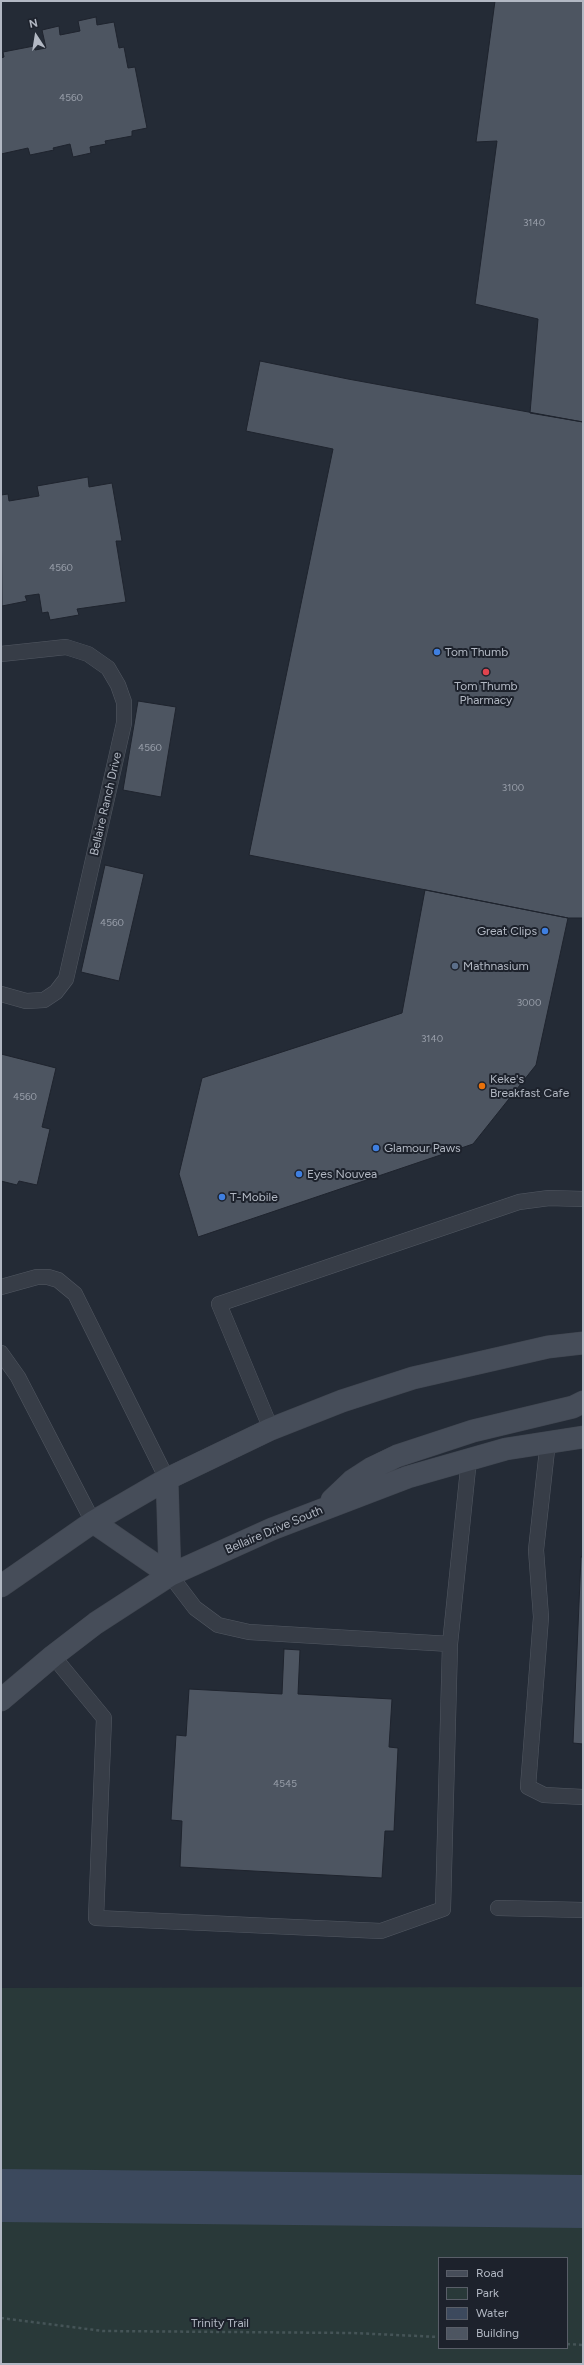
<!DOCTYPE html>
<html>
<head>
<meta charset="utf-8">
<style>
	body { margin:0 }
	#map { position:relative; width:584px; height:2365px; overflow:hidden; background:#242b36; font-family:Figtree,sans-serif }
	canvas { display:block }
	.frame { position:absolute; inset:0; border:2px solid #b2b8c3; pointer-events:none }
	.legend { position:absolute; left:438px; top:2257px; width:130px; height:92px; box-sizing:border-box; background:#1d222c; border:1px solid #595e68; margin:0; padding:5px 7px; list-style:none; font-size:12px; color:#b2b8c3 }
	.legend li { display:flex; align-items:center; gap:8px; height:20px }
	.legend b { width:20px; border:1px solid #595e68 }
	.north { position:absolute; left:16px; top:16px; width:40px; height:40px; -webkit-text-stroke:3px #1d222c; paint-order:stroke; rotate:348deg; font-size:11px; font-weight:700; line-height:16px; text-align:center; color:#b2b8c3 }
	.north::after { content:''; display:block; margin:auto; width:14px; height:18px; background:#b2b8c3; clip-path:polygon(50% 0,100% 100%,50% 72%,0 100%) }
</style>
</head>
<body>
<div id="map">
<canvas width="584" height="2365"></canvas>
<div class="frame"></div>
<ul class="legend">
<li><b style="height:5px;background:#464d59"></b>Road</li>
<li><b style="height:11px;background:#293939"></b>Park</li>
<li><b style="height:11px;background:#3c495d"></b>Water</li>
<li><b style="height:11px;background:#4d5561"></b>Building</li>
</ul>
<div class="north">N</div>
</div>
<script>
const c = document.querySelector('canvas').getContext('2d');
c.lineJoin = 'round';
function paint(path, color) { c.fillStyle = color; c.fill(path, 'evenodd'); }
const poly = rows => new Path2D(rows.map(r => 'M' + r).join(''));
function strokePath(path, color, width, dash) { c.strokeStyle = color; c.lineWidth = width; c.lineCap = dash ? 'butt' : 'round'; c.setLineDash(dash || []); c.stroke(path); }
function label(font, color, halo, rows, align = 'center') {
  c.font = font + ' Figtree,sans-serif'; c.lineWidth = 4; c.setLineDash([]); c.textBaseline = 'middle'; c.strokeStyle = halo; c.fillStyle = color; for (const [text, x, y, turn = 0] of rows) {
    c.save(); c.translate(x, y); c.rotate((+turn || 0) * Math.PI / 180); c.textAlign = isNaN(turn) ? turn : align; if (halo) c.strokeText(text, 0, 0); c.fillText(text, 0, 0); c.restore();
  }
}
paint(poly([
	[583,1987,583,2364,1,2364,1,1988],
	[439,2258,567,2258,567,2348,439,2348]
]), '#293939');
paint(poly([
	[1,2169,583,2175,583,2228,1,2222]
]), '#3c495d');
const building = poly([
	[495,1,583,1,583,422,530,413,538,319,475,304,497,141,476,142,495,1],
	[96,17,97,25,114,22,119,48,124,47,128,68,135,67,147,128,132,131,132,136,105,141,106,144,90,147,91,153,73,157,70,144,53,148,54,150,30,155,28,148,1,154,1,58,4,57,3,52,34,46,35,50,46,48,42,30,59,26,60,35,80,31,78,21,96,17],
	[260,361,348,379,583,422,583,918,568,918,249,855,333,449,246,431,260,361],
	[88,477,89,487,112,483,122,541,116,541,126,602,77,609,79,615,50,620,48,612,42,613,39,594,25,596,27,601,2,606,1,495,8,494,9,501,39,496,37,486,88,477],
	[138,701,176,707,161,797,123,790,138,701],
	[105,865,144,874,119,981,81,972,105,865],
	[425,890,568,918,536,1065,473,1144,198,1237,179,1174,202,1078,402,1013,425,890],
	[1,1054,56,1068,42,1127,50,1129,37,1185,19,1181,17,1185,1,1181,1,1054],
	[581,1557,583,1557,583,1744,573,1743,581,1557],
	[284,1649,300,1650,298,1694,392,1699,389,1747,398,1748,394,1831,385,1831,382,1878,180,1867,182,1821,171,1820,176,1735,186,1736,189,1689,282,1694,284,1649]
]);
paint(building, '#4d5561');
strokePath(building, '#1f242e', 1);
const service = poly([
	[1,654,66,647,88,654,108,668,118,685,124,702,124,723,66,979,56,992,44,1000,26,1001,1,994],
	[1,1287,37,1277,48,1277,58,1280,75,1294,167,1479],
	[1,1353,18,1377,93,1522],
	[271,1429,219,1304,519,1202,549,1198,583,1199],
	[548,1441,536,1550,541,1617,528,1787,544,1795,583,1797],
	[170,1575,195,1608,218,1625,249,1632,450,1644,469,1459],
	[53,1656,104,1718,96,1918,381,1931,443,1909,450,1644],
	[498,1908,583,1910]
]);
const secondary = poly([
	[167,1479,170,1575],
	[332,1500,352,1481,372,1468,397,1456,473,1431,573,1407,583,1402],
	[93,1522,170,1575],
	[1,1586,93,1522,167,1479,271,1429,342,1401,413,1378,548,1347,583,1343],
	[1,1700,53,1656,96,1623,170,1575,272,1529,408,1477,506,1449,583,1437]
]);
strokePath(service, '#525862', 16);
strokePath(secondary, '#404650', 23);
strokePath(poly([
	[1,2318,103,2331,353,2333,439,2337],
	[567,2344,583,2345]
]), '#455457', 2.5, [3, 3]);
strokePath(service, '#373d47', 15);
strokePath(secondary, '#464d59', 22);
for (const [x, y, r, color] of [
	[437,652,4,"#3f7fe0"],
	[486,672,4,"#e0444e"],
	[545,931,4,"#3f7fe0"],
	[455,966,4,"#5c6f8a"],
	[482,1086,4,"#e8710a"],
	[376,1148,4,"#3f7fe0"],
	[299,1174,4,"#3f7fe0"],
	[222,1197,4,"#3f7fe0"]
]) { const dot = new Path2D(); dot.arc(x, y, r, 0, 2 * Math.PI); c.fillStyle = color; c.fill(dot); strokePath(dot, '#1d222c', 1.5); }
label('10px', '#999faa', null, [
	["4560",71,98],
	["3140",534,223],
	["4560",61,568],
	["4560",150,748],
	["3100",513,788],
	["4560",112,923],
	["3000",529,1003],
	["3140",432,1039],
	["4560",25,1097],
	["4545",285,1784]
]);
label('12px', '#b2b8c3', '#1d222c', [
	["Tom Thumb",445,652],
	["Tom Thumb",486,686,"center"],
	["Pharmacy",486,700,"center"],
	["Great Clips",537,931,"right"],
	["Mathnasium",463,966],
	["Keke's",490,1079],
	["Breakfast Cafe",490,1093],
	["Glamour Paws",384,1148],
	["Eyes Nouvea",307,1174],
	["T-Mobile",230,1197]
], 'left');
label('12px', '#b2b8c3', '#1d222c', [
	["Bellaire Ranch Drive",106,804,-77],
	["Bellaire Drive South",274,1530,-23],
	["Trinity Trail",220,2323]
]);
</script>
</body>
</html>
